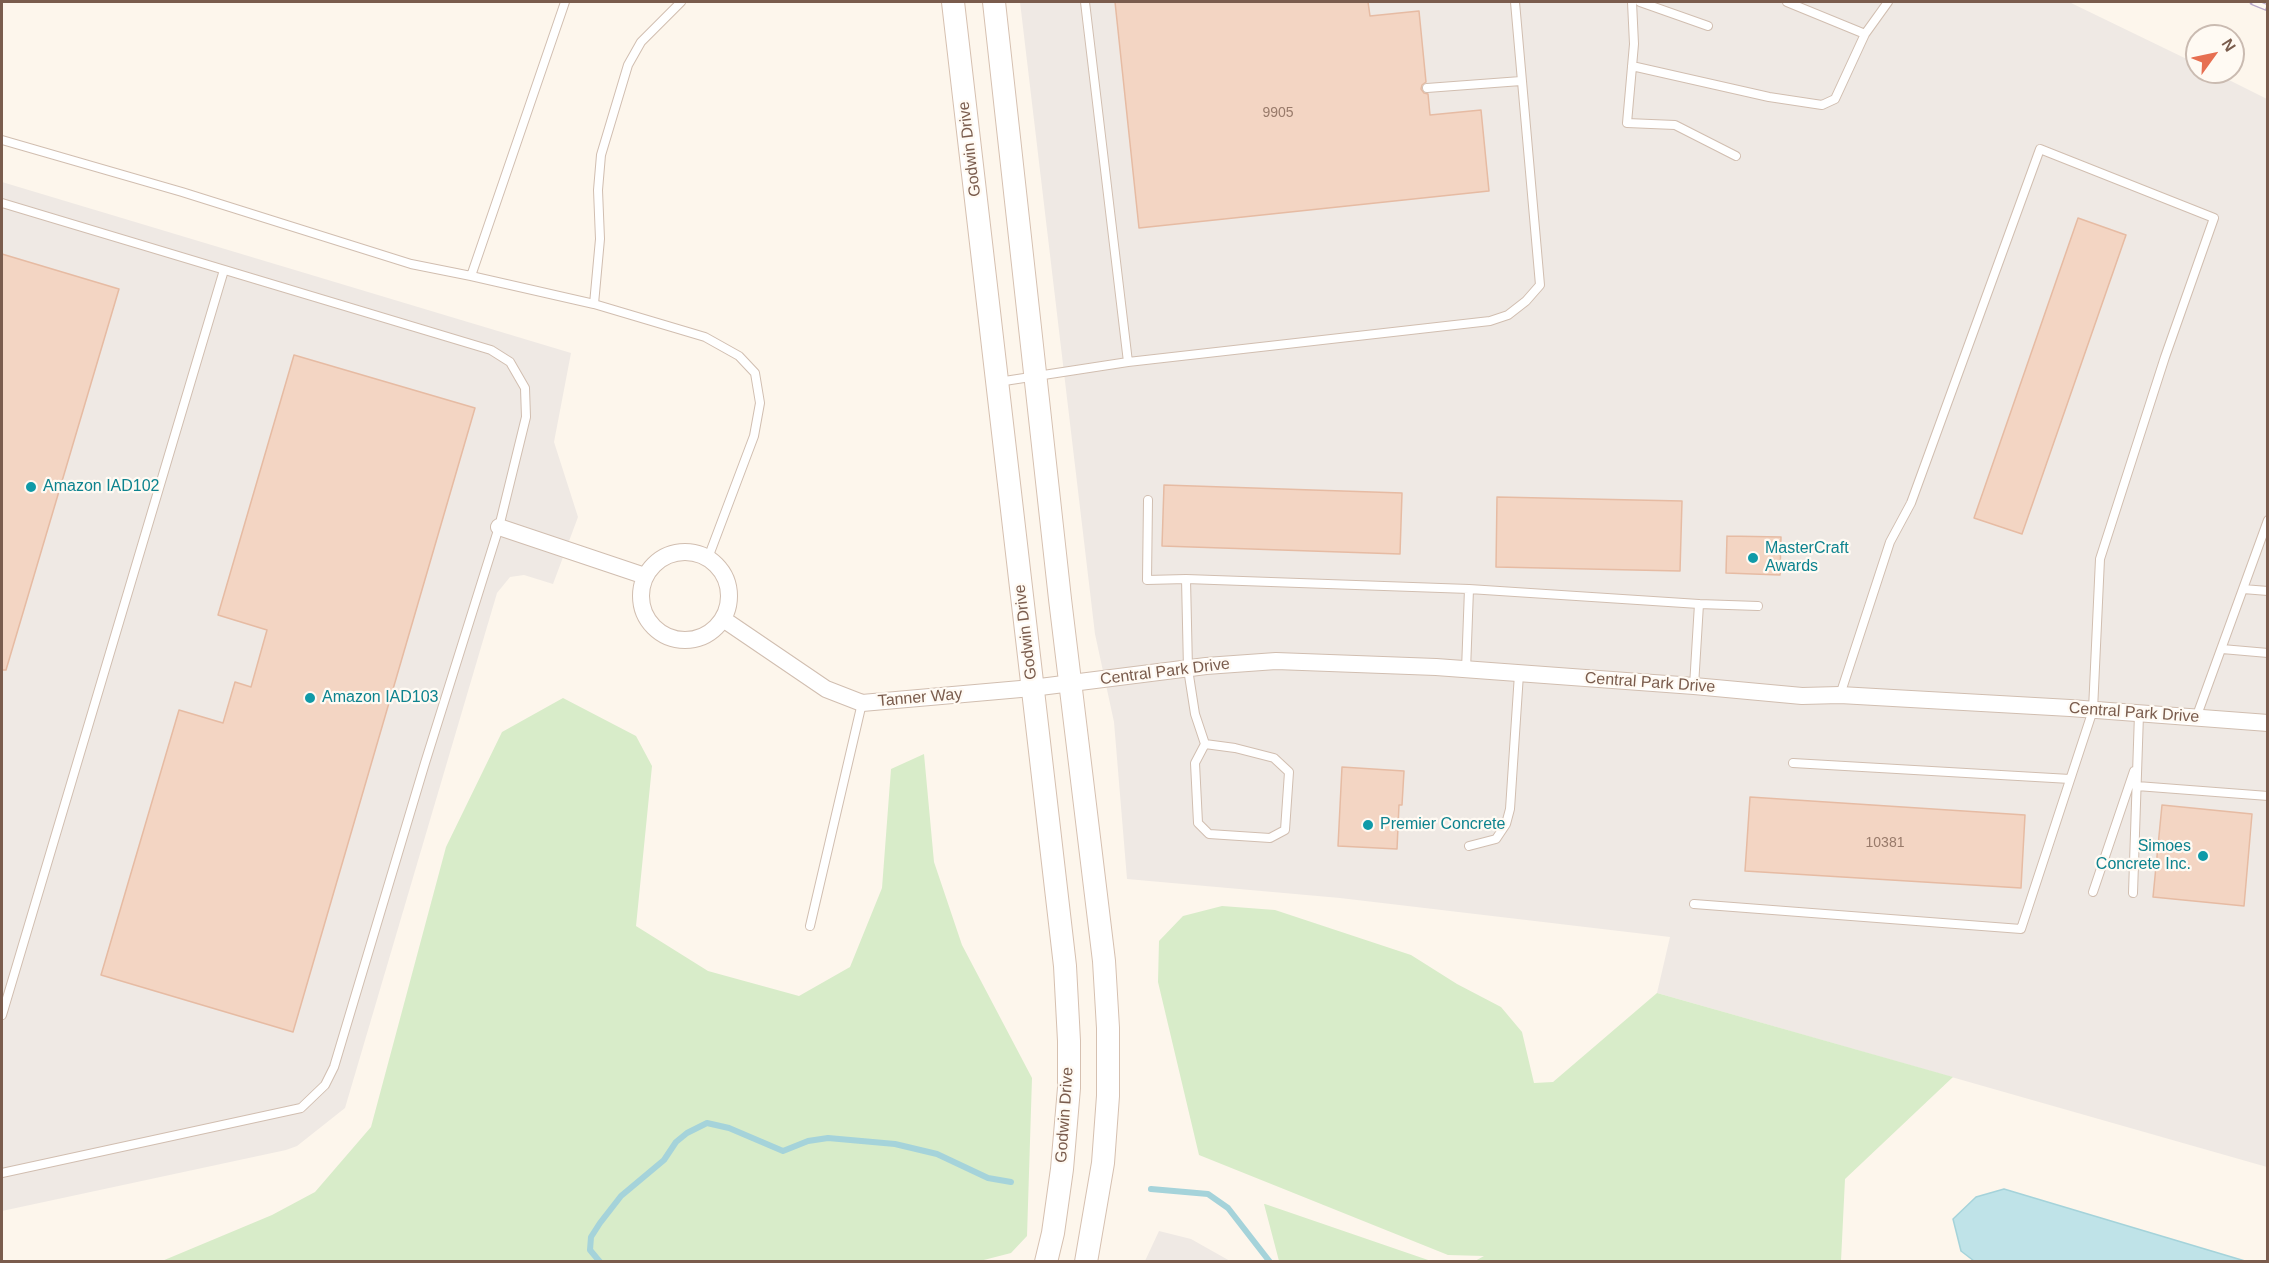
<!DOCTYPE html>
<html>
<head>
<meta charset="utf-8">
<style>
	body { margin:0 }
	#map { position:relative; width:2269px; height:1263px; overflow:hidden; background:#fdf6ec; font-family:Helvetica,sans-serif }
	canvas { display:block }
	.frame { position:absolute; inset:0; border:3px solid #7a5c4d; pointer-events:none }
	.north { position:absolute; left:2185px; top:24px; width:60px; height:60px; box-sizing:border-box; background:#fffaf3; border:2px solid #cabbb1; border-radius:50%; rotate:57deg; font-size:16px; font-weight:700; line-height:24px; text-align:center; color:#7a5c4d }
	.north::after { content:''; display:block; margin:auto; width:21px; height:27px; background:#e76f51; clip-path:polygon(50% 0,100% 100%,50% 72%,0 100%) }
</style>
</head>
<body>
<div id="map">
<canvas width="2269" height="1263"></canvas>
<div class="frame"></div>
<div class="north">N</div>
</div>
<script>
const c = document.querySelector('canvas').getContext('2d');
c.lineJoin = 'round';
function paint(path, color) { c.fillStyle = color; c.fill(path, 'evenodd'); }
const poly = rows => new Path2D(rows.map(r => 'M' + r).join(''));
function strokePath(path, color, width, dash) { c.strokeStyle = color; c.lineWidth = width; c.lineCap = dash ? 'butt' : 'round'; c.setLineDash(dash || []); c.stroke(path); }
function label(font, color, halo, rows, align = 'center') {
  c.font = font + ' Helvetica,sans-serif'; c.lineWidth = 4.5; c.setLineDash([]); c.textBaseline = 'middle'; c.strokeStyle = halo; c.fillStyle = color; for (const [text, x, y, turn = 0] of rows) {
    c.save(); c.translate(x, y); c.rotate((+turn || 0) * Math.PI / 180); c.textAlign = isNaN(turn) ? turn : align; if (halo) c.strokeText(text, 0, 0); c.fillText(text, 0, 0); c.restore();
  }
}
paint(poly([
	[1020,2,2069,2,2197,64,2197,72,2213,72,2267,99,2267,1167,1657,993,1670,937,1340,898,1127,879,1114,722,1095,634],
	[2,182,571,353,554,442,578,517,553,584,524,575,510,577,497,593,345,1108,297,1146,286,1150,2,1211],
	[1159,1231,1191,1239,1230,1261,1145,1261]
]), '#efe9e4');
paint(poly([
	[563,698,636,736,652,766,636,926,708,971,799,996,850,967,882,888,891,769,924,754,934,862,962,945,1032,1078,1027,1236,1011,1253,976,1262,162,1261,272,1215,315,1192,371,1127,446,847,502,732],
	[1222,906,1275,910,1411,955,1457,984,1501,1007,1522,1032,1534,1083,1553,1082,1657,993,1953,1077,1845,1179,1841,1261,1475,1261,1484,1256,1448,1255,1199,1155,1158,982,1159,941,1183,916],
	[1264,1204,1265,1204,1431,1261,1279,1261]
]), '#d8ecc9');
const water = poly([
	[2004,1189,2245,1261,1974,1261,1961,1251,1953,1219,1976,1197,2004,1189]
]);
paint(water, '#bfe3e8');
strokePath(water, '#a5d3da', 1.5);
strokePath(poly([
	[1151,1189,1208,1194,1228,1208,1270,1262],
	[600,1262,590,1250,591,1237,600,1223,621,1196,664,1160,676,1142,687,1133,707,1123,729,1128,783,1151,808,1141,828,1138,895,1144,937,1154,988,1178,1011,1182]
]), '#a5d3da', 6);
const building = poly([
	[1115,2,1368,2,1370,16,1419,11,1426,82,1422,85,1421,89,1424,93,1428,94,1430,115,1481,110,1489,191,1139,228,1115,2],
	[2078,218,2126,235,2022,534,1974,518,2078,218],
	[2,254,119,289,6,670,2,670,2,254],
	[294,355,475,408,293,1032,101,975,179,710,223,723,235,682,251,687,267,630,218,615,294,355],
	[1164,485,1402,493,1400,554,1162,546,1164,485],
	[1497,497,1682,501,1680,571,1496,567,1497,497],
	[1727,536,1781,537,1780,575,1726,573,1727,536],
	[1342,767,1404,771,1402,805,1399,805,1397,849,1338,846,1342,767],
	[1750,797,2025,815,2021,888,1745,871,1750,797],
	[2162,805,2252,814,2244,906,2153,897,2162,805]
]);
paint(building, '#f3d5c3');
strokePath(building, '#e6bba3', 1.5);
const lane = poly([
	[565,2,471,276,594,304,705,337,739,356,755,373,760,403,754,436,708,558],
	[1085,2,1128,362,1490,321,1508,315,1526,301,1540,285,1515,2],
	[1632,2,1634,44,1627,123,1675,125,1736,156],
	[1640,2,1708,26],
	[1787,2,1865,34,1888,2],
	[1632,66,1769,97,1822,105,1835,99,1865,34],
	[1427,88,1521,81],
	[2,140,182,192,411,264,471,276],
	[2,203,491,350,510,362,525,388,526,417,499,527,425,763,334,1067,325,1085,301,1108,2,1173],
	[594,304,600,239,598,190,601,155,628,65,641,42,681,2],
	[998,382,1128,362],
	[1148,500,1147,580,1186,579],
	[2243,589,2268,591],
	[1699,604,1758,606],
	[2222,649,2268,653],
	[1466,670,1469,589],
	[2196,718,2268,520],
	[1205,744,1235,748,1274,758,1289,772,1285,830,1270,838,1209,834,1198,823,1195,763,1205,744,1195,714,1188,669,1186,579,1469,589,1699,604,1694,686],
	[1793,763,2070,779],
	[2137,786,2268,796],
	[1469,846,1496,839,1506,824,1510,809,1519,674],
	[2093,892,2134,771],
	[2133,893,2139,714],
	[1694,904,2021,929,2093,710,2100,559,2165,357,2214,218,2040,149,1911,503,1890,542,1840,695],
	[810,926,862,703],
	[2,1015,224,270]
]);
const street = poly([
	[499,527,645,576],
	'641 596a44 44 0 1 1 88 0a44 44 0 1 1-88 0Z',
	[723,619,826,689,862,703,1032,688,1206,666,1276,661,1436,667,1694,686,1802,696,1840,695,2070,708,2268,723]
]);
const secondary = poly([
	[953,2,1065,966,1069,1041,1069,1088,1062,1169,1053,1233,1046,1262],
	[994,2,1060,599,1104,961,1108,1028,1108,1096,1103,1163,1086,1262]
]);
strokePath(lane, '#d1beb0', 10);
strokePath(street, '#d1beb0', 18);
strokePath(secondary, '#d6c0b0', 24);
strokePath(lane, '#fff', 8);
strokePath(street, '#fff', 16);
strokePath(secondary, '#fff', 22);
const rail = poly([
	[2253,2,2268,8]
]);
strokePath(rail, '#b9a8c9', 7);
strokePath(rail, '#fffaf3', 4.5, [14]);
for (const [x, y, r, color] of [
	[31,487,6,"#0f9aa8"],
	[1753,558,6,"#0f9aa8"],
	[310,698,6,"#0f9aa8"],
	[1368,825,6,"#0f9aa8"],
	[2203,856,6,"#0f9aa8"]
]) { const dot = new Path2D(); dot.arc(x, y, r, 0, 2 * Math.PI); c.fillStyle = color; c.fill(dot); strokePath(dot, '#fffaf3', 2); }
label('14px', '#987a6a', null, [
	["9905",1278,113],
	["10381",1885,843]
]);
label('16px', '#7a5c4d', '#fffaf3', [
	["Godwin Drive",970,149,-97],
	["Godwin Drive",1026,632,-97],
	["Central Park Drive",1165,672,-7],
	["Central Park Drive",1650,683,4],
	["Tanner Way",920,698,-5],
	["Central Park Drive",2134,713,4],
	["Godwin Drive",1065,1115,-86]
]);
label('16px', '#0d838f', '#fffaf3', [
	["Amazon IAD102",43,487],
	["MasterCraft",1765,549],
	["Awards",1765,567],
	["Amazon IAD103",322,698],
	["Premier Concrete",1380,825],
	["Simoes",2191,847,"right"],
	["Concrete Inc.",2191,865,"right"]
], 'left');
</script>
</body>
</html>
